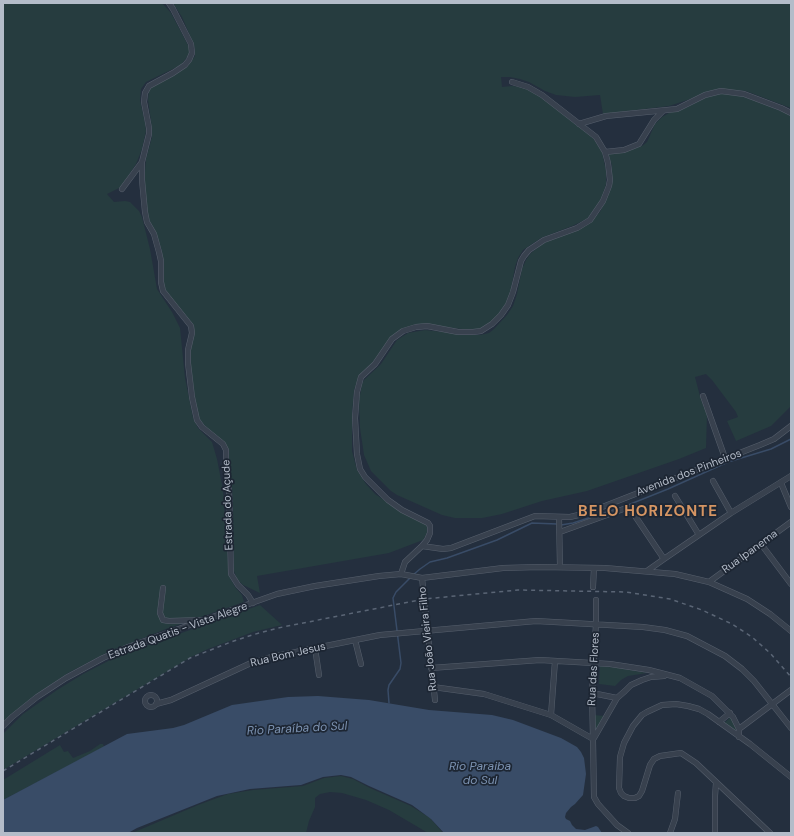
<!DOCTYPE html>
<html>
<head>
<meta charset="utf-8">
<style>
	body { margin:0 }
	#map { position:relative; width:794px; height:836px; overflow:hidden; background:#242f3e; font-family:"DM Sans",sans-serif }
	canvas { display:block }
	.frame { position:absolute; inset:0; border:4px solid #b4bcc9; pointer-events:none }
</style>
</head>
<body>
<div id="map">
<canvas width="794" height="836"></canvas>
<div class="frame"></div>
</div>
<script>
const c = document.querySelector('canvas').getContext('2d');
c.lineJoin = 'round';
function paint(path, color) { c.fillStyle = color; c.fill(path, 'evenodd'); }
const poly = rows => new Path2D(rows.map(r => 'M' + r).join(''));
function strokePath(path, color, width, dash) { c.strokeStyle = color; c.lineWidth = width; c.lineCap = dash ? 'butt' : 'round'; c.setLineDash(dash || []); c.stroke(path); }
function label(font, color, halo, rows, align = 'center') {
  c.font = font + ' "DM Sans",sans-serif'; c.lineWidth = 3.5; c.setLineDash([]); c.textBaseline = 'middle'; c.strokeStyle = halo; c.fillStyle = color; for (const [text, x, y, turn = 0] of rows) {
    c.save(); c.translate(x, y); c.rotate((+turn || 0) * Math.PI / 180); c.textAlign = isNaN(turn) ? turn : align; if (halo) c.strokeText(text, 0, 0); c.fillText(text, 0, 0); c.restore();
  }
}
paint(poly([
	[3,3,162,3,171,13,189,47,190,52,187,57,181,65,146,82,141,89,140,100,145,123,146,131,142,149,136,164,121,187,107,194,114,202,125,201,130,202,139,211,142,217,150,249,157,289,172,312,180,328,185,378,193,418,198,428,212,442,217,459,223,490,229,576,235,587,242,595,244,602,166,629,108,652,68,673,34,696,3,722],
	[173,3,791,3,791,108,746,91,721,89,669,106,603,114,600,95,575,97,556,95,545,91,529,82,520,79,510,77,501,77,502,87,512,86,522,87,539,95,593,138,602,152,606,171,606,184,602,197,598,206,587,219,572,226,541,238,523,250,518,258,515,267,510,295,506,304,496,319,481,329,471,330,435,326,403,329,375,362,359,377,354,390,352,412,352,451,357,470,366,484,375,494,401,511,427,525,428,531,423,540,389,553,257,576,260,593,243,585,237,579,234,571,233,502,232,487,228,467,228,452,200,420,198,416,189,359,194,330,166,293,163,284,162,251,154,229,148,218,144,184,146,159,152,137,152,128,148,100,149,91,152,86,187,67,195,56,195,50,194,45,182,17],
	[717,93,735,93,791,115,791,406,771,426,736,441,727,421,738,417,736,412,712,380,706,374,695,377,701,400,707,415,706,448,679,459,587,491,542,501,502,514,482,518,455,518,442,515,397,495,391,491,371,471,364,455,360,428,359,401,362,384,364,380,381,364,397,340,408,333,425,330,470,335,480,335,489,333,494,329,507,315,513,306,517,294,522,269,526,260,531,253,540,246,550,239,587,225,600,212,612,186,612,165,608,154,629,150,642,146,647,142,655,124,662,117,669,113,688,107,702,99],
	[260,605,282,625,253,632,208,649,191,657,3,770,3,734,23,714,57,690,83,674,110,660,131,651],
	[600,666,618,668,647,673,628,676,621,680,615,686,599,684],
	[594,715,604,716,595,731],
	[731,717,738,732,724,723],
	[100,744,103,744,104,747,3,800,3,780,60,745,64,752,68,751,73,758,90,751],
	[341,776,353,779,370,788,411,806,430,818,443,833,428,833,389,810,366,800,342,793,330,792,320,794,315,798,315,807,309,821,306,833,132,833,198,805,228,794,253,790,303,786,324,778]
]), '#263c3f');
paint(poly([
	[318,696,369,700,429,710,492,715,513,720,561,738,577,747,581,752,584,758,586,774,583,795,575,804,571,807,566,813,565,817,566,819,570,821,572,825,576,829,585,830,596,826,598,827,602,833,444,833,431,819,412,805,369,786,351,777,341,775,323,777,301,785,250,789,217,796,137,828,128,833,3,833,3,800,127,734,173,728,184,725,232,705,288,697]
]), '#394c67');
strokePath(poly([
	[628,505,668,489,728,462,771,449,791,439],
	[561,525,573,523,613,510],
	[413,575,420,569,430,562,447,558,497,540,532,523,557,524],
	[389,703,388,690,389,685,400,669,401,663,393,598,396,592,410,578]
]), '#394c67', 1.5);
const minor = poly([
	[169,3,173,9,191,44,192,53,189,60,185,65,173,73,149,86,145,93,144,102,149,128,149,134,142,162,142,180,145,212,147,222,154,234,159,252,161,261,161,282,163,291,191,326,192,333,188,350,188,363,192,397,197,420,202,427,223,444,226,450,226,473,229,488,231,574,238,585,248,595,253,603],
	[579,124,606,116,677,109,705,95,721,91,744,94,781,108,791,113],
	[605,152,624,150,639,144,654,120,663,111],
	[122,189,142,162],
	[703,396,725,458],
	[713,481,731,513],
	[781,483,791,507],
	[675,496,699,535],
	[559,517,560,567],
	[560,532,629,507,664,559],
	[761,544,791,584],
	[422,546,443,549,451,548,535,516,570,517,587,513,760,445,774,439,791,426],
	[647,571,664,559,731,513,791,476],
	[401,574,405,562,422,546,427,540,430,533,430,526,428,523,402,510,388,500,365,477,360,469,357,454,355,418,357,392,361,377,375,364,392,339,403,331,416,327,427,326,458,332,473,332,481,331,492,324,501,315,508,305,513,292,521,261,524,256,529,250,544,240,577,228,590,220,603,201,609,186,610,180,608,163,605,152,596,137,542,95,528,87,512,82],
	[422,578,435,700],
	[709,582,791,522],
	[593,587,594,568],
	[163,588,160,613,163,620,169,621,202,620],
	[355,640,361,664],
	[315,648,319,675],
	[431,668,540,660,610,664,649,670,680,678,712,696,733,717,739,729,739,737],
	[433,687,484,694,551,715,593,739,594,797,598,804,617,825,628,833],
	[592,693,617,698],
	'145 701a6 6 0 1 1 12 0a6 6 0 1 1-12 0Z',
	[156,704,171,700,251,663,271,657,380,635,536,621,643,627,665,630,687,636,725,656,742,669,754,681,791,728],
	[551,715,555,661],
	[719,722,730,713],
	[3,726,12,717,37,697,66,678,103,658,128,647,277,594,315,586,379,576,401,574,422,578,503,568,539,567,605,568,675,574,709,582,747,599,770,614,791,631],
	[739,729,791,690],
	[594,738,617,698,625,691,631,685,642,680,651,677,664,676],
	[593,739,592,693,596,624,596,600],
	[670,833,675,819,678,793],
	[715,833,715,796,716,783],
	[770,833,696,763,681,753,660,756,654,759,650,765,642,791,639,796,635,798,629,798,624,796,621,793,619,788,620,757,624,743,633,726,642,715,647,712,662,705,676,704,688,706,699,709,708,714,750,744,791,777]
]);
strokePath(minor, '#565f6c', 6);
strokePath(minor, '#38414e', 5);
strokePath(poly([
	[3,771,190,658,231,642,252,635,278,628,424,599,518,590,626,592,670,599,702,610,732,624,752,637,770,653,791,677]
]), '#5a6575', 1.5, [4, 4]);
label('11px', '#b4bcc9', '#1d2633', [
	["Avenida dos Pinheiros",689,473,-21],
	["Estrada do Açude",228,505,-92],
	["Rua Ipanema",750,552,-36],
	["Estrada Quatis - Vista Alegre",178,631,-20],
	["Rua João Vieira Filho",428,639,-96],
	["Rua Bom Jesus",288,655,-13],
	["Rua das Flores",594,669,-87]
]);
label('italic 12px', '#7c92b1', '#1d2633', [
	["Rio Paraíba do Sul",297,729,-3],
	["Rio Paraiba",480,767],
	["do Sul",480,781]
]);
c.letterSpacing = '1px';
label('bold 15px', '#d59563', '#1d2633', [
	["BELO HORIZONTE",648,512]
]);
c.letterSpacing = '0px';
</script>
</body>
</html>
